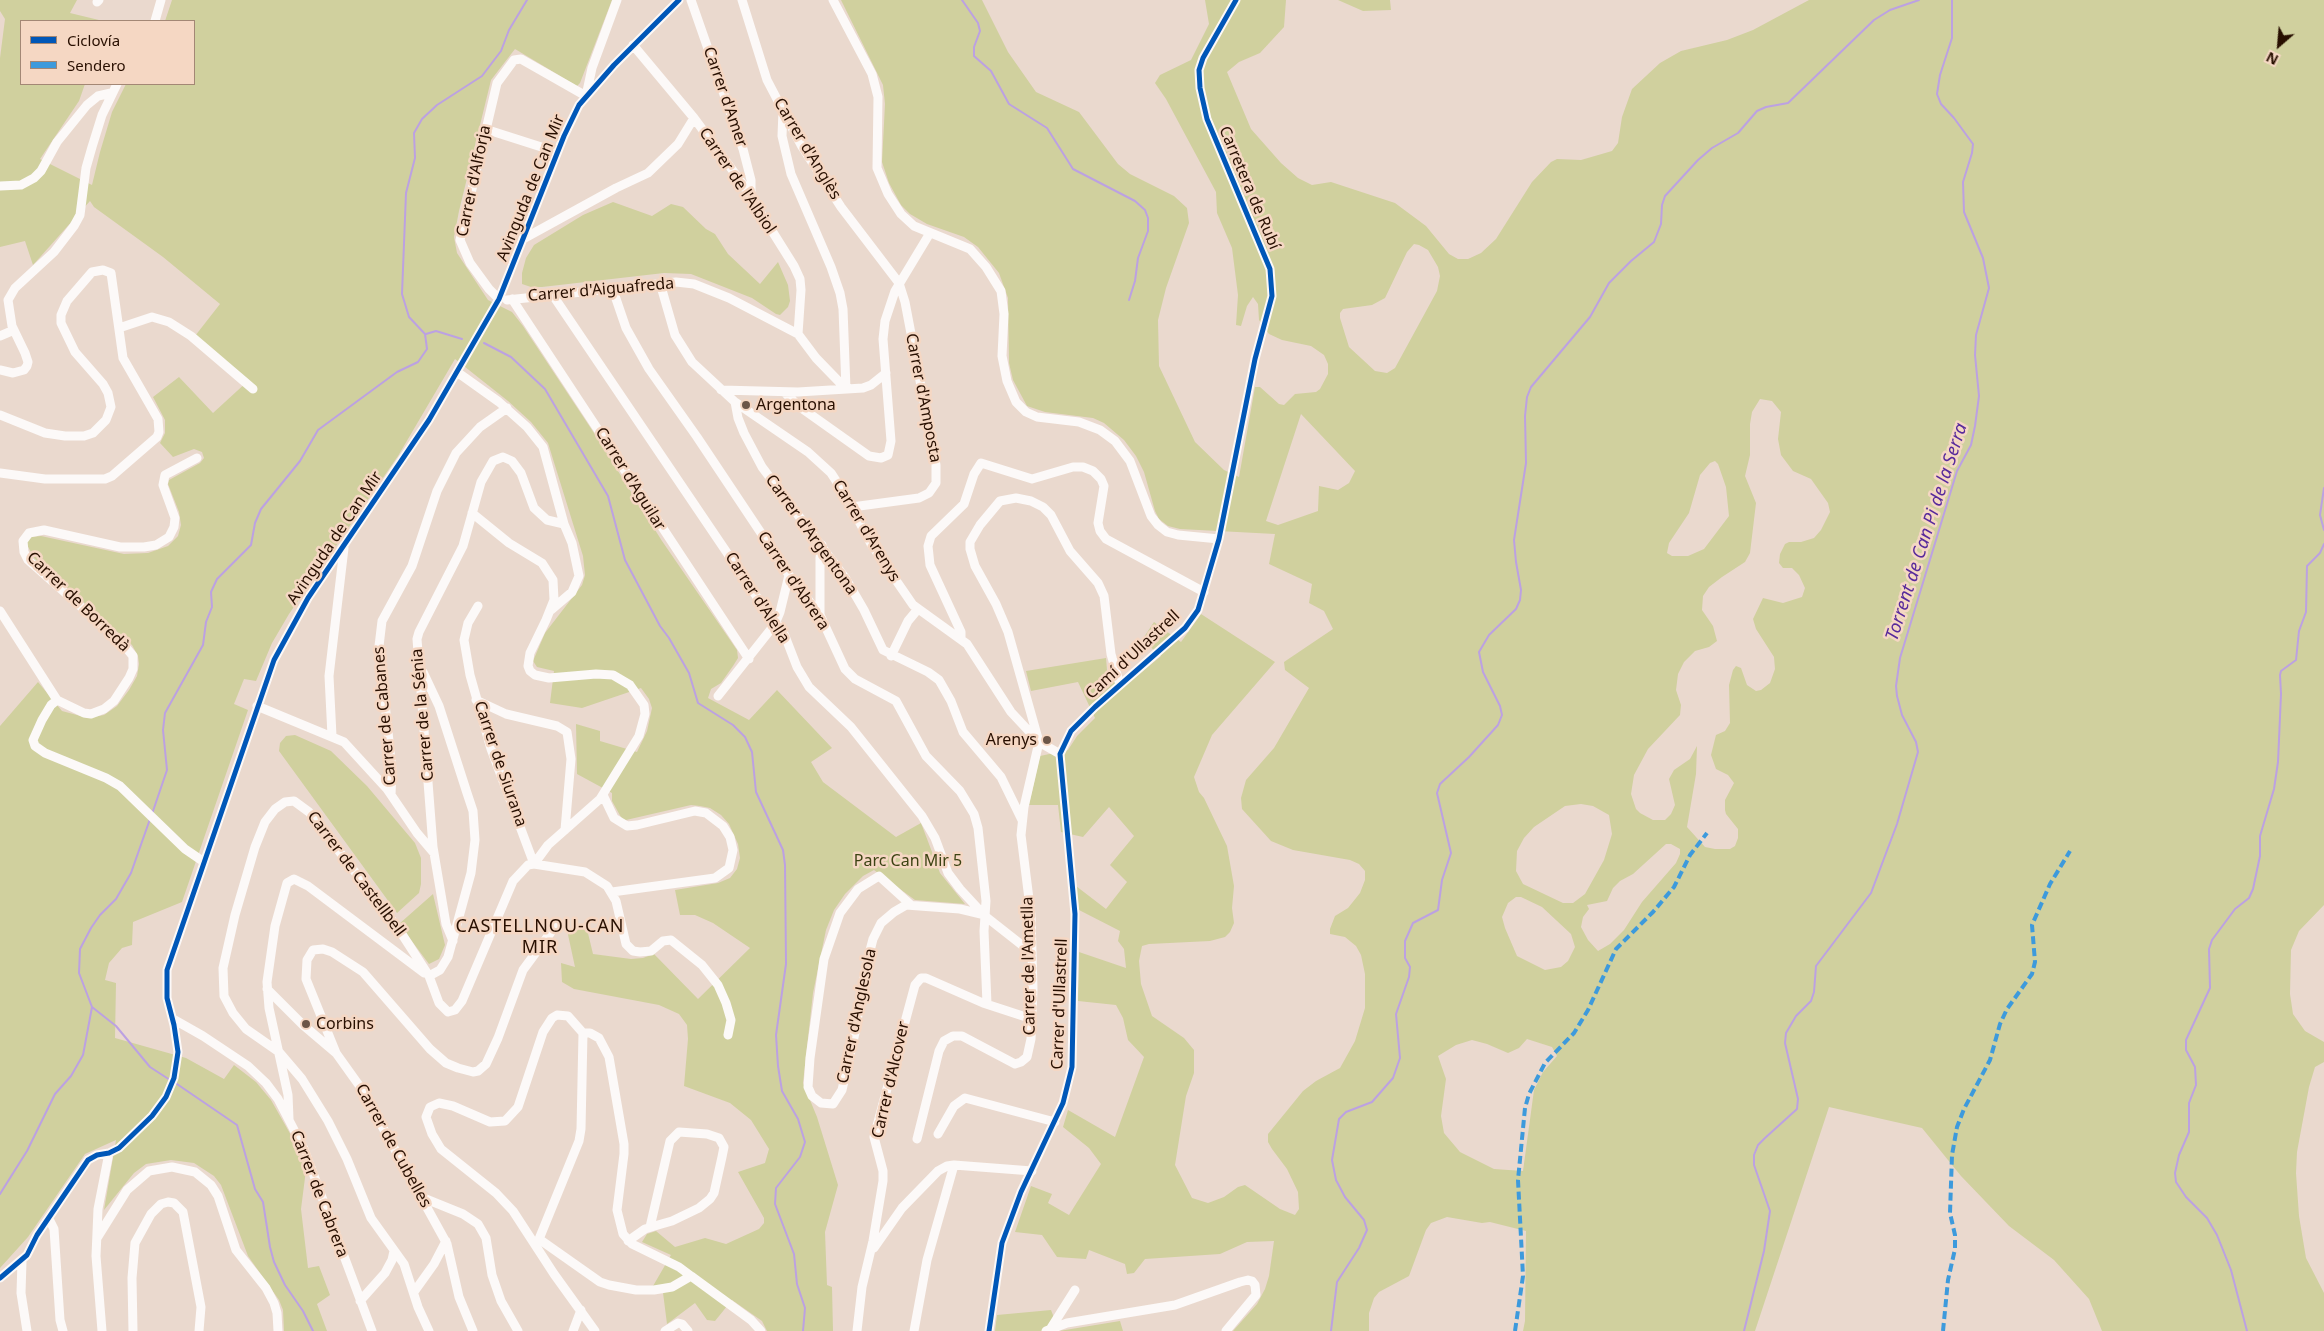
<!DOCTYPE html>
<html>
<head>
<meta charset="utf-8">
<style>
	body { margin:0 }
	#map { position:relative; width:2324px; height:1331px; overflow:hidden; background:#ead9ce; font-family:"Noto Sans",sans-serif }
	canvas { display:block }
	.legend { position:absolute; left:20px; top:20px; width:175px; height:65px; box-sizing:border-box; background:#f5d7c3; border:1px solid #a38775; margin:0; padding:6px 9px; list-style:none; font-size:15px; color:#280f00 }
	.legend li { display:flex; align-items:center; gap:10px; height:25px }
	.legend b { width:25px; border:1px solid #a38775 }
	.north { position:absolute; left:2254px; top:20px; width:50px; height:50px; -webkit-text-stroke:4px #f5d7c3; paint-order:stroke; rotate:207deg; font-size:14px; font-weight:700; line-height:20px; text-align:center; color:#280f00 }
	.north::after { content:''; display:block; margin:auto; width:18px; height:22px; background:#280f00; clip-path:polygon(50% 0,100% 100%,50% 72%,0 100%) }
</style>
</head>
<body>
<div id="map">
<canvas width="2324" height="1331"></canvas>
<ul class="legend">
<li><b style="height:6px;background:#0057b8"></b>Ciclovía</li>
<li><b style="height:6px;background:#3d9adc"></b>Sendero</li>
</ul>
<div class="north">N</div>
</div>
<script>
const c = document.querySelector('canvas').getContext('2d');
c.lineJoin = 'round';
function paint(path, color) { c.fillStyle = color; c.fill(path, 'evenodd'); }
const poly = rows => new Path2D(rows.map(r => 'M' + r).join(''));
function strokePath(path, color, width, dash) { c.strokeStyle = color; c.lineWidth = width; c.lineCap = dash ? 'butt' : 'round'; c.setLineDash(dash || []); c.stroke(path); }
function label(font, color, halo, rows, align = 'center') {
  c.font = font + ' "Noto Sans",sans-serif'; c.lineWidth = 5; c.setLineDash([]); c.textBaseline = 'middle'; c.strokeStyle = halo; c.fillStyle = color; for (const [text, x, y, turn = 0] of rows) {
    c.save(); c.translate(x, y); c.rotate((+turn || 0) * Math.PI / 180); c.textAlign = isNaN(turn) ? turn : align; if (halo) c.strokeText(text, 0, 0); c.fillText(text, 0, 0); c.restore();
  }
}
paint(poly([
	[0,0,77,0,70,13,103,21,21,21,21,84,85,84,79,101,40,159,92,185,100,152,112,112,126,84,194,84,194,21,165,21,172,0,612,0,580,83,577,86,515,49,491,80,459,211,454,237,457,253,488,300,512,312,523,326,596,436,662,541,737,650,738,658,733,666,721,683,711,689,708,698,749,720,777,690,832,748,811,762,823,782,896,837,921,823,940,873,965,904,915,900,874,870,863,876,845,894,834,910,826,930,813,993,803,1083,817,1117,838,1185,825,1232,827,1285,832,1287,833,1331,767,1331,762,1321,732,1300,715,1321,707,1320,695,1303,667,1324,662,1285,653,1286,671,1255,642,1242,647,1234,656,1231,675,1247,705,1238,726,1244,759,1229,764,1223,764,1218,738,1172,765,1163,769,1149,751,1120,730,1103,684,1086,688,1039,687,1025,679,1014,659,1005,574,989,562,982,561,963,575,967,567,930,587,929,593,954,631,959,643,958,654,954,698,999,750,948,713,923,695,915,680,915,675,890,718,883,730,878,737,869,740,858,738,844,729,824,721,815,710,808,700,806,691,805,626,820,622,819,612,801,612,793,577,774,576,724,600,731,600,741,637,752,647,731,652,708,649,699,641,688,582,708,550,703,554,671,537,667,533,661,545,633,582,585,585,575,583,556,548,443,531,422,508,401,455,359,398,456,289,614,272,643,256,681,244,679,234,704,248,710,182,902,133,922,132,945,122,948,109,963,105,980,116,983,115,1038,186,1058,224,1079,234,1065,256,1082,271,1100,292,1137,306,1170,301,1209,308,1268,319,1266,330,1295,317,1304,327,1331,284,1331,283,1310,279,1300,248,1256,221,1185,214,1176,194,1163,171,1160,146,1164,134,1173,104,1210,116,1140,85,1154,28,1237,0,1268,0,726,38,682,62,711,88,718,104,715,117,706,129,690,137,676,139,664,138,656,132,645,34,558,26,543,31,537,41,536,124,554,148,553,168,546,178,536,181,525,179,512,168,484,169,480,200,463,204,458,202,452,194,449,173,457,160,443,165,433,165,420,153,397,179,377,213,413,249,380,195,336,220,304,163,257,94,207,90,201,33,265,25,241,0,247,0,58,5,19,0,11],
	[841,0,982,0,1008,52,1036,92,1079,112,1118,164,1130,174,1174,196,1187,208,1189,223,1166,288,1158,320,1159,366,1195,442,1224,470,1239,477,1255,387,1260,387,1279,404,1284,405,1295,394,1316,392,1320,389,1328,374,1328,364,1324,355,1311,346,1282,340,1269,334,1259,320,1258,304,1253,297,1247,306,1241,326,1236,325,1238,295,1232,248,1217,213,1216,192,1166,99,1155,83,1160,75,1191,60,1209,24,1205,0,1286,0,1284,27,1260,53,1239,62,1227,72,1251,129,1281,163,1298,178,1312,185,1331,182,1395,203,1426,226,1449,254,1458,259,1468,259,1481,253,1496,239,1532,182,1551,162,1557,159,1581,160,1612,151,1618,143,1622,117,1632,89,1660,63,1681,51,1727,40,1753,30,1809,0,2324,0,2324,905,2299,931,2291,950,2290,994,2293,1014,2305,1031,2324,1042,2324,1062,2315,1067,2309,1087,2297,1152,2296,1173,2299,1216,2306,1258,2324,1293,2324,1331,2102,1331,2089,1299,2054,1260,2009,1226,1961,1176,1922,1128,1829,1107,1755,1331,1523,1331,1525,1321,1526,1231,1490,1222,1482,1223,1447,1217,1431,1223,1426,1230,1409,1276,1379,1292,1374,1298,1369,1313,1369,1331,1233,1331,1257,1304,1265,1289,1269,1276,1274,1241,1247,1242,1220,1254,1145,1259,1134,1273,1127,1274,1125,1264,1089,1250,1086,1259,1057,1257,1042,1235,1015,1232,1031,1186,1052,1194,1048,1203,1069,1215,1101,1164,1089,1148,1063,1127,1068,1110,1115,1137,1144,1057,1128,1040,1123,1018,1116,1005,1078,1001,1079,952,1126,968,1124,949,1118,941,1120,931,1079,910,1076,886,1106,909,1127,882,1110,865,1134,836,1109,807,1083,837,1061,832,1058,805,1029,805,1040,756,1068,750,1077,736,1095,718,1078,682,1031,691,1026,671,1106,658,1107,670,1130,682,1161,656,1142,640,1154,622,1181,642,1201,614,1275,662,1212,735,1194,777,1199,792,1204,798,1227,846,1234,886,1232,908,1234,923,1230,932,1225,937,1210,941,1149,944,1142,946,1139,961,1141,984,1152,1016,1184,1038,1194,1050,1194,1073,1186,1096,1175,1165,1192,1198,1208,1203,1224,1197,1238,1187,1245,1185,1280,1209,1295,1215,1299,1209,1298,1192,1287,1169,1272,1149,1268,1142,1268,1134,1303,1091,1316,1081,1340,1068,1355,1041,1365,1008,1365,974,1361,955,1356,946,1345,937,1330,934,1330,929,1335,916,1348,908,1360,893,1365,880,1365,871,1359,864,1350,860,1293,850,1271,841,1242,809,1241,798,1246,780,1274,748,1309,688,1285,670,1284,662,1333,629,1324,611,1309,603,1312,584,1269,564,1275,534,1180,529,1168,526,1159,519,1155,511,1144,472,1136,456,1124,440,1104,423,1093,418,1045,412,1027,406,1013,380,1009,363,1008,298,999,273,978,247,964,237,927,224,910,214,901,205,889,183,882,162,885,104,883,85],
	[1414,244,1419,245,1428,250,1438,267,1440,276,1437,291,1395,368,1387,373,1375,371,1349,347,1340,318,1340,313,1343,309,1372,305,1385,298,1407,252],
	[1760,399,1772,401,1781,412,1778,439,1781,455,1793,471,1811,479,1828,503,1830,512,1821,530,1814,538,1801,542,1789,542,1785,544,1780,554,1779,563,1783,568,1792,568,1799,575,1805,588,1802,597,1783,603,1763,598,1753,619,1756,629,1774,657,1775,669,1770,683,1761,690,1756,691,1747,685,1741,668,1736,666,1733,670,1729,685,1730,723,1725,731,1716,735,1711,755,1716,769,1728,775,1734,783,1725,800,1725,810,1726,814,1738,829,1738,838,1735,846,1730,849,1715,849,1705,847,1687,827,1696,774,1697,746,1690,759,1674,770,1669,779,1675,805,1671,814,1665,820,1653,820,1640,813,1636,809,1631,794,1634,775,1648,749,1680,715,1681,705,1676,690,1678,674,1684,662,1695,651,1709,647,1717,641,1713,626,1702,610,1703,596,1709,587,1722,577,1745,562,1750,553,1756,503,1745,476,1750,455,1750,424,1752,412],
	[1301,414,1355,471,1349,483,1338,490,1319,486,1318,511,1278,525,1266,521],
	[1715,461,1718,464,1726,487,1729,516,1704,549,1688,556,1672,556,1667,553,1669,543,1689,513,1700,475,1710,463],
	[1581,804,1593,806,1609,815,1612,834,1604,860,1585,894,1573,903,1563,903,1523,884,1516,871,1517,851,1524,838,1534,827,1565,806],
	[1666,844,1671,844,1680,849,1680,854,1676,863,1642,902,1624,930,1610,944,1598,951,1588,940,1581,927,1583,917,1589,909,1587,905,1607,901,1613,888,1620,881,1633,874],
	[1516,897,1521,897,1542,907,1571,934,1575,947,1568,961,1561,967,1545,970,1517,956,1505,928,1502,917,1508,903],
	[1527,1039,1552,1047,1557,1056,1543,1072,1534,1090,1523,1171,1494,1169,1460,1152,1444,1133,1441,1116,1446,1079,1438,1056,1456,1045,1472,1040,1487,1044,1508,1053,1519,1048],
	[1338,0,1390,0,1391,10,1363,11],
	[613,202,652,216,671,204,683,207,706,229,715,234,728,254,760,284,778,262,788,285,790,301,788,307,780,315,776,314,752,298,691,274,664,273,542,287,531,287,522,284,522,273,526,258,534,245,583,215],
	[295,735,331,751,367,786,415,843,421,858,421,884,419,893,397,913,279,751,280,743,286,736],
	[433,894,445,945,439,959,429,964,399,924],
	[1051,1310,1059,1331,1120,1321,1123,1331,995,1331,997,1315]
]), '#d0d09e');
strokePath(poly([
	[962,0,978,23,980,31,974,47,974,56,991,71,1009,104,1047,128,1073,169,1135,201,1145,210,1148,218,1148,231,1138,258,1135,281,1129,300],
	[426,334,436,331,462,339],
	[484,343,511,357,545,389,608,496,625,560,660,626,669,638,689,673,698,703,733,725,745,737,752,752,756,792,783,850,785,865,786,964,776,1035,778,1066,782,1091,798,1119,805,1142,800,1157,776,1188,775,1204,794,1254,797,1284,805,1308,803,1331],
	[2324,488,2320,515,2324,530],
	[152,814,167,770,163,730,165,713,203,645,206,622,212,607,211,592,217,579,251,545,255,523,261,509,300,461,318,430,397,372,418,362,427,349,425,334,409,317,402,294,406,193,415,158,414,133,422,119,437,105,482,76,501,51,509,30,527,0],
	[92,1007,116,1026,150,1067,170,1080],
	[174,1082,237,1125,255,1189,263,1202,270,1247,274,1262,285,1285,303,1311,313,1331],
	[0,1194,27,1151,55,1094,71,1076,83,1055,92,1007,79,973,80,949,91,928,100,915,116,899,131,873,150,819],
	[1331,1331,1337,1282,1359,1248,1367,1230,1364,1220,1345,1197,1336,1180,1332,1160,1339,1119,1346,1112,1372,1102,1393,1078,1400,1058,1396,1014,1409,977,1410,967,1405,958,1405,941,1413,923,1438,910,1442,880,1451,853,1437,793,1440,784,1469,757,1498,725,1502,715,1500,706,1483,672,1479,652,1489,635,1516,609,1520,600,1521,590,1516,562,1514,540,1526,463,1525,416,1527,397,1531,387,1590,317,1609,283,1631,261,1654,242,1661,224,1662,205,1665,196,1698,160,1712,148,1738,133,1757,111,1766,107,1788,103,1874,20,1890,10,1919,0],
	[1744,1331,1764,1251,1770,1211,1754,1165,1754,1155,1758,1145,1765,1138,1797,1109,1798,1099,1785,1043,1786,1033,1796,1016,1811,1001,1814,992,1816,966,1871,893,1897,824,1918,752,1916,742,1902,715,1897,696,1896,686,1900,658,1957,471,1971,445,1975,426,1979,396,1975,355,1976,335,1989,288,1983,258,1964,212,1963,182,1972,153,1973,144,1954,118,1941,104,1937,94,1940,75,1952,38,1952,0],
	[2247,1331,2231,1270,2217,1235,2207,1218,2186,1197,2176,1182,2175,1173,2179,1155,2189,1132,2189,1103,2196,1085,2195,1067,2186,1050,2186,1040,2210,988,2209,949,2212,940,2235,909,2249,898,2253,889,2260,856,2260,836,2274,789,2278,762,2281,694,2280,675,2281,671,2296,660,2299,631,2306,612,2307,566,2320,553,2324,544]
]), '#bca1e2', 2);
strokePath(poly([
	[691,0,743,149,751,180,751,195],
	[742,0,767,80,801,145,841,207,899,283,905,302,936,465,936,483,929,493,919,498,852,507],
	[833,0,872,74,878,97,877,168,888,194,901,214,914,226,970,249,986,267,1001,291,1004,314,1002,356,1007,381,1016,402,1026,412,1037,417,1079,422,1100,430,1115,441,1130,461,1151,516,1158,525,1167,532,1178,535,1219,539],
	[97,2,99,0],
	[155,21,161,0],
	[633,45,694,118,742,183,794,266,800,279,801,290,798,334],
	[783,111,782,136,791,174,831,267,840,293,843,309,846,389],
	[485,129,557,152],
	[0,186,21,185,34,178,41,171,57,142,87,105,98,96,111,93],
	[523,239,616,188,648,173,678,144,694,118],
	[660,283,675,335,692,362,735,402,808,452,831,473,844,493,871,544,913,605,967,644,1011,712,1039,742,1060,754],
	[613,290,626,328,649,369,697,437,789,575,820,615,845,669,855,679,896,701,926,756,960,791,974,814,978,828,986,901,984,931,987,1004],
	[552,294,763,606,776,622,785,636,797,667,809,687,851,727,922,816,935,838,948,873,960,889,985,916,1032,953],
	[499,299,489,289,470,263,460,240,497,83,514,60,521,59,586,96,592,68,617,0],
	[512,299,749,659],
	[507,300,676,282,694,284,729,298,798,334,816,358,846,389],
	[119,328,152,317,169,322,191,336,253,389],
	[0,336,14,330],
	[0,370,13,373,24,370,27,366,28,362,25,353,12,326,8,300,15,288,54,252,74,226,80,215,86,168,92,147,102,115,117,84],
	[457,372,499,402,527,427,543,447,564,524,572,543,579,576,572,592,551,610],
	[721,390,798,392,863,388,871,385,886,373],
	[784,392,800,407,869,456,881,458,888,455,891,441,883,339,885,321,895,291,930,233],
	[735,402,738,418,744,433,762,467,846,579,864,610,883,650,928,672,939,680,951,701,963,732,1001,777,1022,820],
	[0,415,45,433,65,436,84,436,93,433,106,420,111,407,108,393,103,384,75,352,61,323,61,315,67,301,92,272,103,270,111,273,123,358,158,419,159,432,157,437,112,476,105,479,45,479,0,473],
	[472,513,509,543,542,563,553,580,554,600,546,620,530,653,528,666,530,671,535,675,549,678,596,674,613,675,630,685,644,705,645,714,639,736,600,799,548,845,534,864],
	[478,606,468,623,464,640,470,675,491,749,534,864],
	[0,611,57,700,84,713,91,714,104,709,114,701,129,678,133,669,133,656,123,644,28,560,24,552,23,541,29,533,44,530,120,547,144,547,156,545,169,537,174,527,175,518,163,485,165,475,197,458],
	[820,615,820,558,822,545],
	[961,639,961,632,930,565,928,546,931,536,964,504,974,474,981,463,1032,479,1073,467,1083,467,1093,471,1101,479,1104,486,1098,523,1100,531,1106,539,1204,592],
	[891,656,908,621,918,609],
	[423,672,439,706,467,793,473,811,475,840,471,873,448,957,440,970,429,976],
	[718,696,775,624,780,612,789,575],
	[57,700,51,705,42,720,33,740,35,746,45,753,106,778,120,786,185,849,204,862],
	[476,700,506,714,557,726,567,732,571,759,565,830],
	[257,706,344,742,387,789,417,833,434,853],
	[332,736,329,676,344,548],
	[391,795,392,770,379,646,382,621,412,566,437,491,456,453,480,427,507,408],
	[603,795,614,818,627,826,637,825,695,811,706,813,723,826,730,837,733,850,729,868,715,878,612,892],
	[911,905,879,876,858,889,840,913,824,959,810,1058,808,1087,812,1096,821,1103,833,1104,842,1090,855,1033,866,966,873,939,881,923,894,912,906,905,960,909,981,914],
	[453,941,446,924,433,847,417,639,419,632,463,546,481,482,493,461,503,457,512,461,521,473,534,508,547,520,564,524],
	[267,989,303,1025,336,1053,361,1088,447,1244,459,1297,473,1331],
	[173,1019,203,1036,248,1066,266,1083,278,1099,304,1149,372,1331],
	[583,1033,568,1016,557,1015,552,1018,543,1032,518,1107,505,1121,490,1122,453,1106,439,1103,430,1107,426,1117,432,1134,441,1149,496,1193,513,1211,554,1274,595,1331],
	[336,1053,306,979,307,960,313,950,323,949,332,952,363,972,430,1049,446,1063,458,1068,473,1072,478,1071,486,1064,498,1038,523,970,557,924],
	[289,1119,288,1095,269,1008,267,982,275,926,287,883,294,879,308,886,424,973],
	[938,1134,954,1106,965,1098,1055,1122],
	[917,1139,939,1051,944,1041,953,1036,962,1036,1015,1064,1021,1062,1027,1057,1031,1039,1033,989,1031,915,1021,835,1024,807,1039,742,1008,632,996,604,975,566,970,549,970,542,980,525,1000,501,1016,498,1031,501,1043,507,1051,515,1070,551,1098,583,1104,596,1111,654,1120,685],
	[421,1197,463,1214,478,1224,486,1238,492,1275,501,1301,518,1331],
	[49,1219,54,1229,60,1320,63,1331],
	[97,1238,127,1190,149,1171,172,1167,195,1172,211,1185,218,1196,236,1250,266,1288,274,1303,277,1313,278,1331],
	[539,1239,600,1282,609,1285,636,1290,654,1290,672,1287,691,1276,679,1267,632,1244,623,1234,617,1210,624,1154,624,1144,609,1057,599,1038,590,1033,583,1033],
	[628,1241,645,1229,658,1225,672,1221,699,1208,710,1199,714,1193,722,1157,724,1147,719,1138,707,1134,679,1132,670,1141,650,1227],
	[537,1244,579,1141,581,1129,583,1033],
	[874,1248,902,1208,938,1171,947,1166,954,1165],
	[22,1261,21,1293,27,1331],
	[691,1276,751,1320,761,1331],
	[0,1278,27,1255,37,1235,88,1160,97,1155,109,1153,119,1148,152,1116,166,1097,174,1078,178,1052,174,1025,167,998,167,970,274,660,308,598,429,420,499,299,564,136,579,105,614,65,679,0],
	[414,1292,434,1264,446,1241],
	[360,1301,385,1273,392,1260,394,1251],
	[1051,1328,1075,1290],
	[102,1331,96,1256,98,1209,109,1153],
	[133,1331,132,1278,135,1243,151,1214,161,1204,168,1202,174,1203,183,1212,201,1307,199,1331],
	[429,1331,418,1307,404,1264,371,1218,347,1159,328,1121,302,1079,279,1052,246,1029,233,1013,224,996,223,968,235,915,255,847,265,822,275,809,285,802,294,801,309,812,398,928,429,976,439,1003,448,1012,455,1010,462,1001,513,881,528,865,534,864,585,872,607,886,616,901,626,944,633,951,640,952,651,951,663,941,671,940,702,965,718,985,726,1003,731,1020,728,1035],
	[573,1331,581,1310],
	[665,1331,678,1323,682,1324,688,1331],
	[857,1331,862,1287,873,1241,883,1181,883,1171,874,1137,915,985,921,978,926,978,983,1003,1032,1019],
	[914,1331,927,1260,954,1165,1032,1171],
	[989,1331,1002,1243,1021,1192,1063,1103,1072,1067,1075,914,1060,754,1071,731,1095,707,1185,628,1198,610,1219,539,1255,359,1272,296,1270,269,1207,119,1200,88,1199,70,1203,58,1236,0],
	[1046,1331,1067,1323,1175,1305,1240,1282,1248,1280,1252,1281,1255,1285,1256,1295,1226,1331]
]), '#fcf9f8', 9);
strokePath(poly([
	[1515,1331,1523,1276,1518,1180,1525,1108,1529,1094,1545,1063,1574,1033,1588,1010,1616,949,1653,912,1674,887,1690,855,1707,833],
	[1943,1331,1948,1280,1955,1249,1955,1235,1950,1213,1952,1155,1957,1127,1964,1109,1990,1060,2000,1024,2007,1009,2032,974,2035,962,2032,925,2050,884,2070,851]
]), '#3d9adc', 4, [8, 4]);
strokePath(poly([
	[0,1278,27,1255,37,1235,88,1160,97,1155,109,1153,119,1148,152,1116,166,1097,174,1078,178,1052,174,1025,167,998,167,970,274,660,308,598,429,420,499,299,564,136,579,105,614,65,679,0],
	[989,1331,1002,1243,1021,1192,1063,1103,1072,1067,1075,914,1060,754,1071,731,1095,707,1185,628,1198,610,1219,539,1255,359,1272,296,1270,269,1207,119,1200,88,1199,70,1203,58,1236,0]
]), '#0057b8', 5);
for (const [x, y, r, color] of [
	[746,405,5,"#6c5648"],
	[1047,740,5,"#6c5648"],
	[306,1024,5,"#6c5648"]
]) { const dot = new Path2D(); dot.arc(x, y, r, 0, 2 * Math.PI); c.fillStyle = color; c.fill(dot); strokePath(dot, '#f5d7c3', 2); }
label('16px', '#280f00', '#f5d7c3', [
	["Carrer d'Amer",725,97,71],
	["Carrer d'Anglès",807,149,59],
	["Carrer d'Alforja",474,181,-78],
	["Carrer de l'Albiol",737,181,56],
	["Avinguda de Can Mir",531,188,-68],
	["Carretera de Rubí",1249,188,67],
	["Carrer d'Aiguafreda",601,290,-5],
	["Carrer d'Amposta",923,398,79],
	["Carrer d'Aguilar",630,479,58],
	["Carrer d'Arenys",866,531,59],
	["Carrer d'Argentona",811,535,54],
	["Avinguda de Can Mir",335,538,-56],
	["Carrer d'Abrera",793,581,56],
	["Carrer d'Alella",757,598,57],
	["Carrer de Borredà",78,602,44],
	["Camí d'Ullastrell",1133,655,-43],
	["Carrer de la Sénia",423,715,-95],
	["Carrer de Cabanes",385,716,-95],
	["Carrer de Siurana",500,764,71],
	["Carrer de Castellbell",356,874,53],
	["Carrer de l'Ametlla",1029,966,-91],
	["Carrer d'Ullastrell",1060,1004,-88],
	["Carrer d'Anglesola",857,1016,-78],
	["Carrer d'Alcover",891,1080,-77],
	["Carrer de Cubelles",393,1146,61],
	["Carrer de Cabrera",319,1194,69]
]);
label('16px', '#280f00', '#f5d7c3', [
	["Argentona",756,405],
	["Arenys",1037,740,"right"],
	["Corbins",316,1024]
], 'left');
label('16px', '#3c4313', '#f5d7c3', [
	["Parc Can Mir 5",908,861]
]);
label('italic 18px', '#582a9b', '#f5d7c3', [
	["Torrent de Can Pi de la Serra",1927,532,-72]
]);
c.letterSpacing = '1px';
label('18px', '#280f00', '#f5d7c3', [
	["CASTELLNOU-CAN",540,927],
	["MIR",540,948]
]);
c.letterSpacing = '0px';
</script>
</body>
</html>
